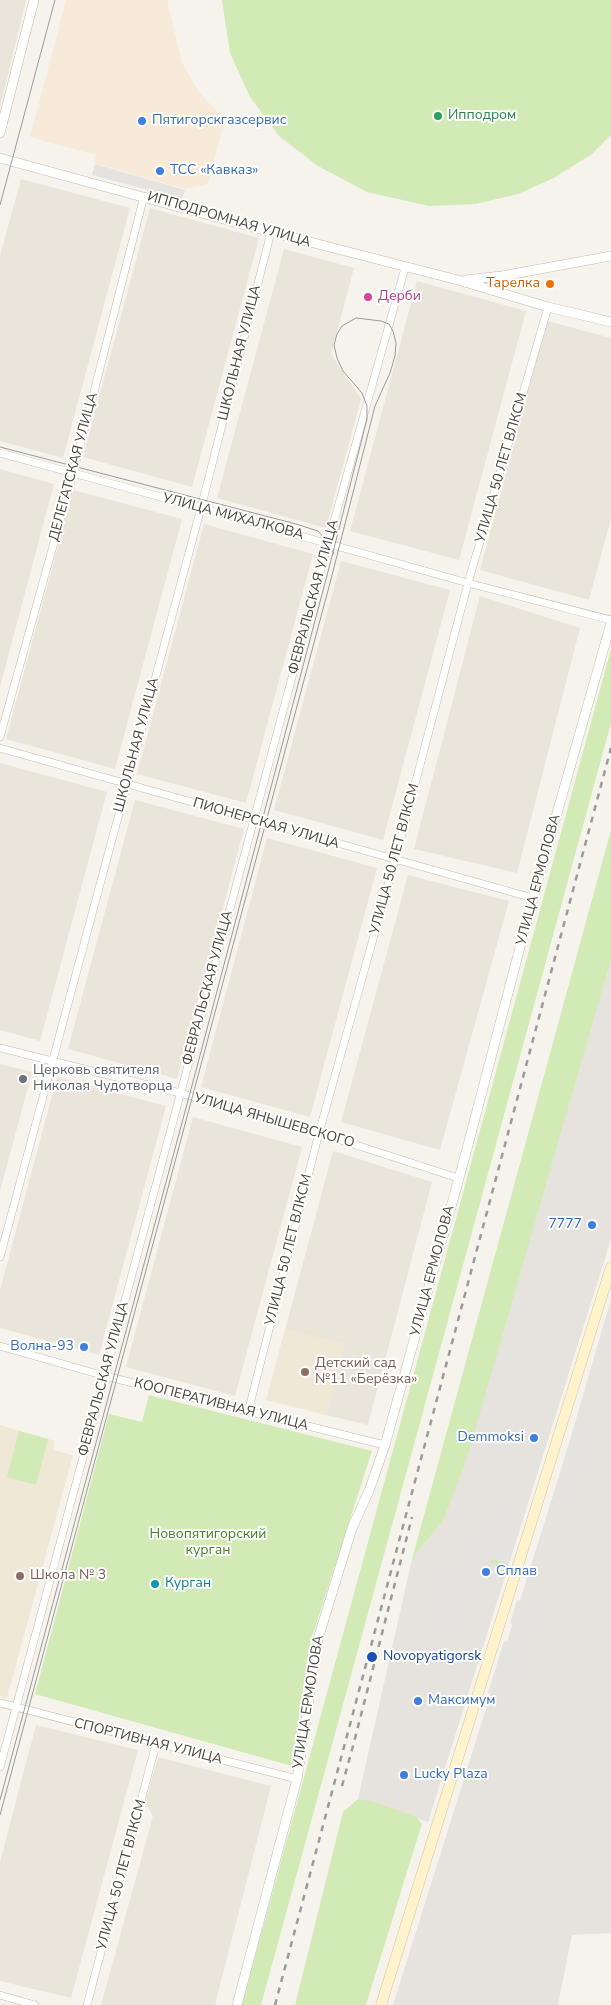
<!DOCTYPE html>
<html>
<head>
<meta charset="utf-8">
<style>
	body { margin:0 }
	canvas { display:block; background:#f6f3ec }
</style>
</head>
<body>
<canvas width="611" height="2005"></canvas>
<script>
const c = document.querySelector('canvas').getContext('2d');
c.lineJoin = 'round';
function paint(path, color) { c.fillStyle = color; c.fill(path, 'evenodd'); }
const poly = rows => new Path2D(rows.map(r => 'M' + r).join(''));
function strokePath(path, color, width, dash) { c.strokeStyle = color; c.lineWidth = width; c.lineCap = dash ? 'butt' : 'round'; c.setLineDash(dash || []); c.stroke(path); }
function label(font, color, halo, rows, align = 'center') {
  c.font = font + ' "Nunito Sans",sans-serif'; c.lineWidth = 4; c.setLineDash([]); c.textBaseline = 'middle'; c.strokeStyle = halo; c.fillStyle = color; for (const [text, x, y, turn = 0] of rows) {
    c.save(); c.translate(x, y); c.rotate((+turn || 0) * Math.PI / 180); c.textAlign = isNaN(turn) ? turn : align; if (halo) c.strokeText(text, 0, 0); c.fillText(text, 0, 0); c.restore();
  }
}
paint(poly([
	[0,0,26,0,0,108],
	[21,179,130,208,63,458,0,441,0,256],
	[150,208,259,238,192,487,83,457],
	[284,249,354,268,331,354,361,399,326,528,217,498],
	[417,281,526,311,459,560,350,531],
	[547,321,611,338,611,518,589,600,480,570],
	[0,469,54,484,0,687],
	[73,490,182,519,115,769,6,739],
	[204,524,313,554,246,803,137,774],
	[341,561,450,590,383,840,274,810],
	[480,596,580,628,517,873,414,849],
	[0,763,107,792,40,1041,0,1030],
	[135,800,244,829,177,1079,68,1049],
	[267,838,377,868,310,1117,201,1087],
	[408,875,509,901,440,1150,341,1122],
	[0,1064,32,1072,0,1191],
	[57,1077,166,1106,99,1355,0,1328,0,1290],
	[193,1117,302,1147,235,1396,126,1367],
	[333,1151,432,1182,368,1425,326,1415,344,1344,285,1330],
	[36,1725,138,1750,71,1998,0,1981,0,1862],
	[158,1757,271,1786,215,2005,101,2005,153,1816,145,1803]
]), '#eae5da');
paint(poly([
	[66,0,167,0,182,63,199,92,225,120,208,184,185,189,94,163,96,155,30,137]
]), '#f7ead8');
paint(poly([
	[611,960,611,1239,428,1822,358,1799,412,1559,444,1519,466,1459],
	[611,1299,611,1933,572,1935,558,2005,393,2005,565,1457]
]), '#e6e2dd');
paint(poly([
	[285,1329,344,1344,326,1415,266,1400],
	[0,1425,55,1441,53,1450,73,1455,7,1698,0,1696]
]), '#efe8d6');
paint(poly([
	[222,0,611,0,611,135,592,154,554,178,518,194,476,204,429,206,367,192,318,166,279,136,250,97,230,53],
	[611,649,611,723,261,2005,242,2005],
	[611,830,611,960,466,1461,444,1519,412,1559],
	[149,1395,372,1451,310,1643,292,1766,35,1694,109,1414,142,1422],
	[19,1431,48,1439,36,1485,7,1477],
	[492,1559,508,1564,504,1576,501,1575,503,1567,490,1563],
	[358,1799,371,1801,416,1817,422,1824,419,1833,366,2005,295,2005,343,1812]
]), '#d2eab5');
paint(poly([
	[95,164,185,190,182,199,92,175],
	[587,1422,593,1426,570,1502,553,1496,575,1424],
	[497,1515,521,1522,508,1564,489,1557,486,1561,471,1556,476,1541,488,1543],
	[445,1573,472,1582,456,1629,430,1623],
	[517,1600,538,1607,530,1630,510,1623],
	[504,1641,526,1648,510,1698,488,1693]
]), '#e5e3e0');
const minor = poly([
	[0,453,201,508,468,583,611,620],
	[0,737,73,474,144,196],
	[0,748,533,898],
	[0,1048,180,1093,319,1133,458,1178],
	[0,1257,201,508,271,232],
	[0,1346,105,1376,385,1445],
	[248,1412,319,1133,395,860,468,583,548,307],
	[0,1703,297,1779],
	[0,1767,328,543,405,268],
	[0,1995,35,2005],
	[87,2005,156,1744]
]);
const tertiary = poly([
	[0,133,34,0],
	[0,158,271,232,458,280,548,307,611,322],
	[466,280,502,276,611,256],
	[237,2005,297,1779,318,1639,352,1528,369,1491,385,1445,464,1160,533,898,611,623]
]);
const secondary = poly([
	[381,2005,611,1267]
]);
strokePath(minor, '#c2bbae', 8);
strokePath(tertiary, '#c2bbae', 10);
strokePath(secondary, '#d6c79b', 11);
strokePath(minor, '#fff', 7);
strokePath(tertiary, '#fff', 9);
strokePath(secondary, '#fff3cd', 10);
strokePath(poly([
	[0,205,55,0],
	[0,447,296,524,318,531,326,540,334,554],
	[0,1800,194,1078,330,564,367,419,367,406,362,393,343,371,337,358,334,345,337,334,342,326,356,318,381,321,389,324,393,331,396,343,395,356,390,373,375,406,330,583,0,1815]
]), '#9a9a9a', 1);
strokePath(poly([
	[342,1786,353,1746,412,1517],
	[275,2005,611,748]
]), '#9a9a9a', 2.5, [6, 6]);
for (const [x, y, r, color] of [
	[438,116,5,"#2e9e5b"],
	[142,121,5,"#3f7fe0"],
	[160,171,5,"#3f7fe0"],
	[550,284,5,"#e8710a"],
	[368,297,5,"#d1479c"],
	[23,1079,5,"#6b7280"],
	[592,1225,5,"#3f7fe0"],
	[84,1347,5,"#3f7fe0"],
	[305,1372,5,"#8d6e63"],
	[534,1438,5,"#3f7fe0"],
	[486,1572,5,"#3f7fe0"],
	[20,1576,5,"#8d6e63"],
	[155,1584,5,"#0f9aa8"],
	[372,1657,6,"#1a4fb4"],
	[418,1701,5,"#3f7fe0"],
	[404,1775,5,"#3f7fe0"]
]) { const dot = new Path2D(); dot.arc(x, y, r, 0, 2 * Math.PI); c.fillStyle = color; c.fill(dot); strokePath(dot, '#fff', 2); }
label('14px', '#27864d', '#fff', [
	["Ипподpом",448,116]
], 'left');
label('14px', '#366cbe', '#fff', [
	["Пятигорскгазсервис",152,121],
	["ТСС «Кавказ»",170,171],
	["7777",582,1225,"right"],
	["Волна-93",74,1347,"right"],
	["Demmoksi",524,1438,"right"],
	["Сплав",496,1572],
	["Максимум",428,1701],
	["Lucky Plaza",414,1775]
], 'left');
label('14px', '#4b4439', '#fff', [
	["ИППОДРОМНАЯ УЛИЦА",229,220,16],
	["ШКОЛЬНАЯ УЛИЦА",240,353,-76],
	["ДЕЛЕГАТСКАЯ УЛИЦА",74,467,-75],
	["УЛИЦА 50 ЛЕТ ВЛКСМ",502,468,-74],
	["УЛИЦА МИХАЛКОВА",233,517,15],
	["ФЕВРАЛЬСКАЯ УЛИЦА",314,597,-75],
	["ШКОЛЬНАЯ УЛИЦА",137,745,-75],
	["ПИОНЕРСКАЯ УЛИЦА",266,824,16],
	["УЛИЦА 50 ЛЕТ ВЛКСМ",395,859,-75],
	["УЛИЦА ЕРМОЛОВА",539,880,-75],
	["ФЕВРАЛЬСКАЯ УЛИЦА",208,988,-75],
	["УЛИЦА ЯНЫШЕВСКОГО",274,1121,16],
	["УЛИЦА 50 ЛЕТ ВЛКСМ",289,1250,-76],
	["УЛИЦА ЕРМОЛОВА",433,1271,-75],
	["ФЕВРАЛЬСКАЯ УЛИЦА",104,1379,-75],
	["КООПЕРАТИВНАЯ УЛИЦА",221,1405,14],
	["УЛИЦА ЕРМОЛОВА",309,1702,-81],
	["СПОРТИВНАЯ УЛИЦА",148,1742,14],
	["УЛИЦА 50 ЛЕТ ВЛКСМ",122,1875,-75]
]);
label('14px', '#c56008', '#fff', [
	["Тарелка",540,284]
], 'right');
label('14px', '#b23c85', '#fff', [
	["Дерби",378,297]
], 'left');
label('14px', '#5b616d', '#fff', [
	["Церковь святителя",33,1071],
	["Николая Чудотворца",33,1087]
], 'left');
label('14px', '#785e54', '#fff', [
	["Детский сад",315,1364],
	["№11 «Берёзка»",315,1380],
	["Школа № 3",30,1576]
], 'left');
label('14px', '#4a7f2a', '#fff', [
	["Новопятигорский",208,1535],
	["курган",208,1551]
]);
label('14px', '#0d838f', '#fff', [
	["Курган",165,1584]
], 'left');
label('14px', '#164399', '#fff', [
	["Novopyatigorsk",383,1657]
], 'left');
</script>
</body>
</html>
